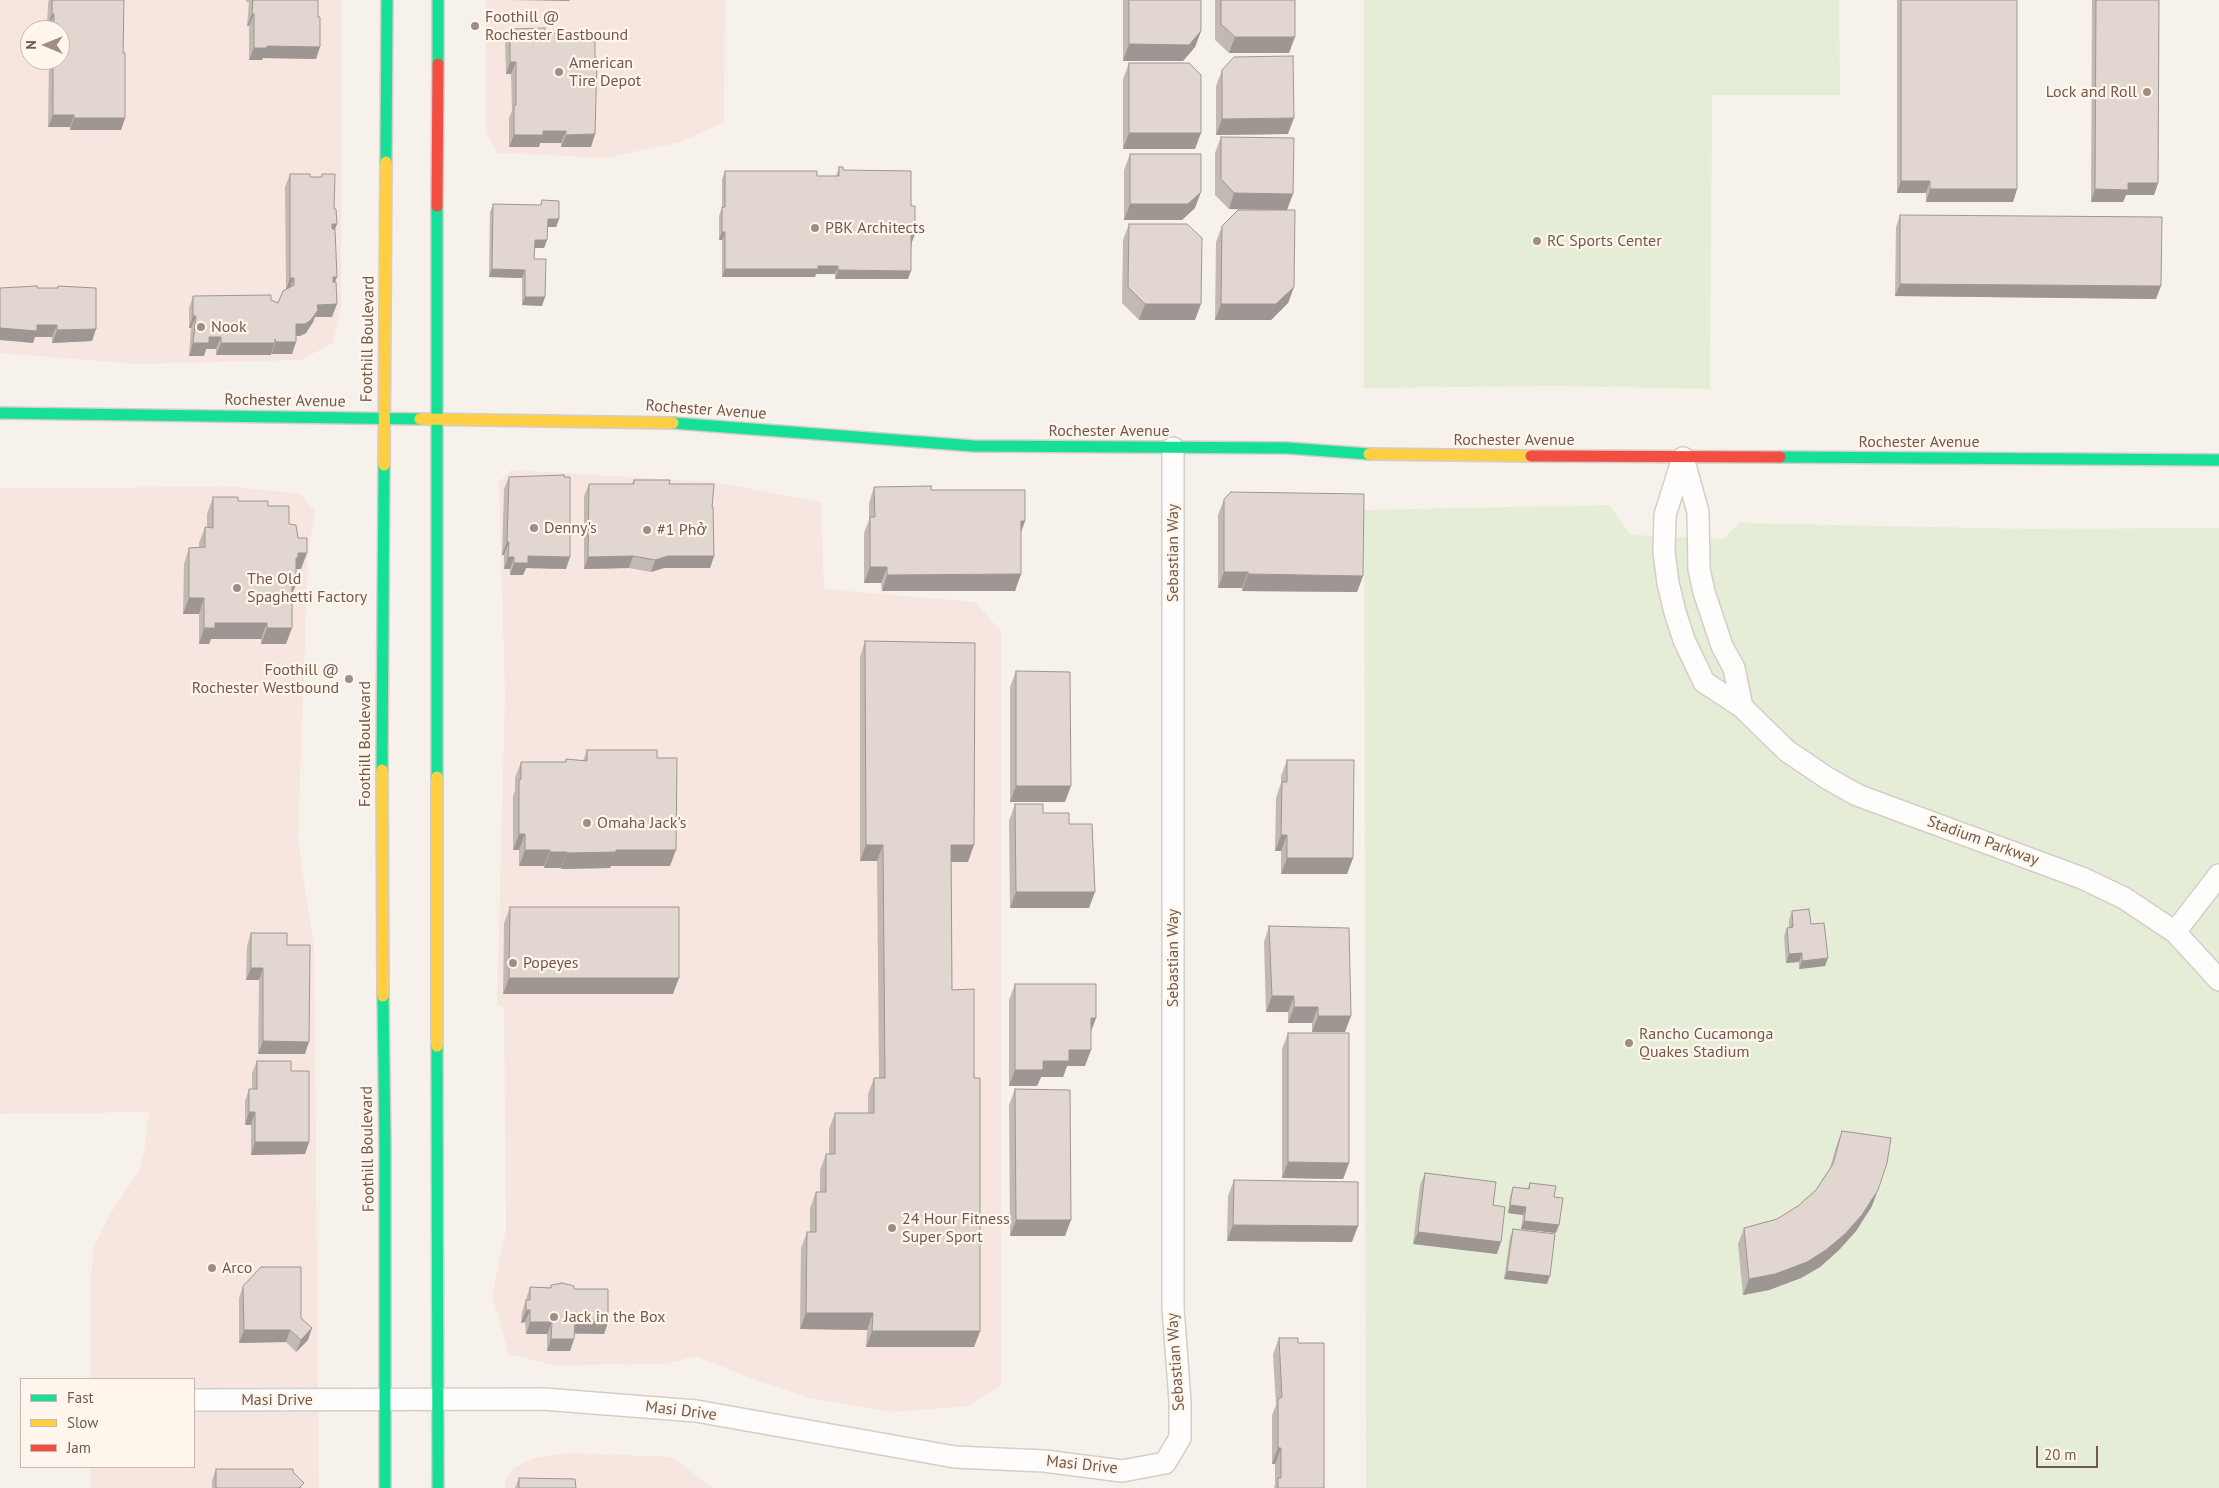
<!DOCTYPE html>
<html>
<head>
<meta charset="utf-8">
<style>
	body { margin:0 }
	#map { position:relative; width:2219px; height:1488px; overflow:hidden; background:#f7f1eb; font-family:"PT Sans",sans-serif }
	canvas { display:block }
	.legend { position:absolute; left:20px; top:1378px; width:175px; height:90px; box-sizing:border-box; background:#fff7ed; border:1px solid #c8b7ac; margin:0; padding:6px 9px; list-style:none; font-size:15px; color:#76574b }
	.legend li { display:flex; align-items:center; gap:10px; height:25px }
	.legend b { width:25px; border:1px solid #c8b7ac }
	.north { position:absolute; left:20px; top:20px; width:50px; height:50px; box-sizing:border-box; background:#fff7ed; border:1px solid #c8b7ac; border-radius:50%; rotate:270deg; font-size:14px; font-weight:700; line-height:20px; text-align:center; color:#76574b }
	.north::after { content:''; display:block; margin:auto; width:18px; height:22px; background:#a38d83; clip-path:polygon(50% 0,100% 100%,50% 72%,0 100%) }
	.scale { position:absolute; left:2036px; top:1446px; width:62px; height:22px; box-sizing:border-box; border:2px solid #76574b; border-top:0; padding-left:6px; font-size:15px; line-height:18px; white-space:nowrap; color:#76574b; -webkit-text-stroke:4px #fff7ed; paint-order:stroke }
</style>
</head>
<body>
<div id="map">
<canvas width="2219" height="1488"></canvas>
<ul class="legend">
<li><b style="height:6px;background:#16e098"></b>Fast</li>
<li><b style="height:6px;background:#ffcf43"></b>Slow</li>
<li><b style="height:6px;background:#f24e42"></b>Jam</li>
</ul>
<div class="north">N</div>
<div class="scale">20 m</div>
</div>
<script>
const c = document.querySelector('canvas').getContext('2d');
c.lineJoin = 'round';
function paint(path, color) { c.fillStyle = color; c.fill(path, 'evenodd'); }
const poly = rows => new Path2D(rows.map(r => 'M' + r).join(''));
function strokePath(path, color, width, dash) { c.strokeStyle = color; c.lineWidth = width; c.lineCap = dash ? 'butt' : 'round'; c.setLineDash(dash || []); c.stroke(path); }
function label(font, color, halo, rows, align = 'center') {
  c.font = font + ' "PT Sans",sans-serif'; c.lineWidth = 4.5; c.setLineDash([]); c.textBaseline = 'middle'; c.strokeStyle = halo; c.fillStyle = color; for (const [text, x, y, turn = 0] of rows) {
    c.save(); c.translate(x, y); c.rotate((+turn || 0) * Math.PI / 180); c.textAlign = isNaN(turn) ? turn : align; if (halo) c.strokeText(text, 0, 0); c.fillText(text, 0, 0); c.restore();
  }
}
paint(poly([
	[0,0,341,0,341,305,333,343,301,360,138,364,0,353],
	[30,30,60,30,60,60,30,60],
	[486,0,725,0,724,122,680,142,606,158,498,153,486,133],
	[511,470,713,482,821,502,824,589,975,602,1001,631,1001,1386,968,1406,893,1412,810,1398,755,1380,696,1356,666,1364,553,1365,509,1354,492,1296,506,1229,504,1009,497,1004,505,695,499,482],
	[236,487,300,494,315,511,308,553,298,841,314,948,319,1488,91,1488,91,1467,194,1467,194,1379,90,1379,90,1282,94,1247,109,1216,139,1171,144,1153,149,1112,0,1114,0,488],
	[568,1453,672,1457,711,1487,716,1488,505,1488,505,1481,512,1469,534,1458]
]), '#f7e6df');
paint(poly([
	[1364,0,1839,0,1840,95,1712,95,1710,389,1555,386,1364,388],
	[1609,505,1631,535,1723,539,1739,523,2027,529,2219,528,2219,1488,1366,1488,1364,510]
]), '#e5edd6');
const street = poly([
	[1683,458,1665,515,1664,552,1668,583,1675,612,1684,640,1704,682,1742,707,1787,751,1827,778,1857,795,2082,878,2124,898,2175,932,2219,980],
	[1683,458,1698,512,1699,569,1704,592,1722,646,1734,668,1742,707],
	[2175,932,2219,875],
	[194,1400,543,1399,696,1411,955,1457,1044,1461,1122,1471,1165,1463,1180,1438,1180,1401,1173,1308,1173,448]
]);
const fast = poly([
	[438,64,438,0],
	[386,162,387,0],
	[0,413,420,419],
	[673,423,974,446,1287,448,1369,454],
	[1780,457,2219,460],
	[382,770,384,465],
	[437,777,437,206],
	[383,996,385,1144,385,1488],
	[437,1046,438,1488]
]);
const slow = poly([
	[420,419,673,423],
	[1369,454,1531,456],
	[384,465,386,162],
	[382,770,383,996],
	[437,777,437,1046]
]);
const jam = poly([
	[437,206,438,64],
	[1531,456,1780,457]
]);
strokePath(street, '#d6cdc8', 24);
strokePath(fast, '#d6cdc8', 14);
strokePath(slow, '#d6cdc8', 14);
strokePath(jam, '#d6cdc8', 14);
strokePath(street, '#fefdfc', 21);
strokePath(fast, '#16e098', 11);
strokePath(slow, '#ffcf43', 11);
strokePath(jam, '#f24e42', 11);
paint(poly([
	[49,0,124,0,123,53,125,118,121,130,70,130,70,127,48,127,49,60,60,60,60,30,49,30,49,26,47,26,48,3],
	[246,0,318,0,316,59,263,58,262,60,249,60,249,26,247,26,249,2,246,2],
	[1123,0,1201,0,1201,31,1195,47,1183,61,1123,61],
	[1215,0,1295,0,1289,53,1229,53,1215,40],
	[1897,0,2017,0,2017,189,2013,202,1926,202,1926,193,1897,193],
	[2092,0,2159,0,2158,183,2154,195,2126,195,2123,202,2091,202],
	[510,29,545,34,595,134,591,147,561,147,561,143,540,143,539,147,509,147,509,118,512,111,511,74,506,74,505,41],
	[1129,63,1195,149,1123,149,1123,79],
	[1222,70,1288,134,1216,135,1216,86],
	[1221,137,1287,210,1229,209,1215,195,1215,153],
	[1130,154,1195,208,1182,220,1124,220,1124,170],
	[839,167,843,170,911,206,912,242,908,279,835,279,835,274,816,274,815,277,722,277,722,240,719,240,719,216,722,207,722,179,725,171,817,176,836,176],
	[290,174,310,177,321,177,322,174,334,209,337,224,335,229,335,282,332,317,315,317,313,322,306,333,300,336,296,336,296,342,292,354,272,354,271,353,271,355,216,355,216,349,206,349,204,356,189,356,191,328,189,328,189,308,193,296,271,300,278,303,286,290,285,187],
	[542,200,559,219,556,227,547,227,547,240,544,248,535,248,534,259,542,306,522,305,522,278,489,277,490,212,493,204,540,205],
	[1900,215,2156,299,1895,296,1896,227],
	[1129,224,1195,320,1139,320,1122,303,1123,240],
	[1222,226,1294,287,1288,303,1271,320,1215,320,1216,242],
	[58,286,96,329,92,341,52,343,52,337,35,337,33,343,37,288,57,288],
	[509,477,566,569,526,568,523,575,510,575,510,569,504,569,504,555,502,555,504,489],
	[634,480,669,484,712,507,714,556,710,568,664,568,651,572,629,568,584,569,584,496,589,484,632,484],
	[874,487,931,490,1025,521,1021,532,1021,574,1015,591,882,591,881,583,864,583,864,533,869,520,869,503],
	[213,497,268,506,289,524,301,569,296,569,286,644,261,644,261,639,211,639,209,644,199,644,199,614,183,614,184,564,189,548,199,547,199,543,205,527,207,527,207,514],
	[1224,499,1363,576,1357,592,1242,591,1242,588,1218,588,1218,515],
	[865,641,968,862,951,862,952,990,974,1078,980,1331,974,1347,866,1347,867,1330,800,1329,801,1248,807,1232,810,1232,810,1208,816,1192,820,1192,820,1170,826,1154,829,1154,829,1129,835,1113,868,1113,868,1094,874,1078,879,1078,877,861,860,861,860,657],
	[1016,671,1065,802,1010,802,1010,687],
	[587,750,657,758,670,866,611,866,610,868,561,869,561,868,544,868,544,866,519,866,519,850,513,850,513,796,515,790,515,778,521,762,565,762,566,759,583,761],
	[1287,760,1353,858,1347,874,1281,874,1281,851,1275,851,1276,798,1281,783,1281,776],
	[1015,804,1043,813,1069,824,1089,908,1010,908,1009,821],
	[510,907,673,994,503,994,504,923],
	[1792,911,1811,924,1825,966,1799,969,1799,962,1786,963,1784,936,1787,928,1789,928,1789,920],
	[1269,926,1345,1032,1312,1032,1312,1023,1288,1023,1288,1012,1266,1012,1264,942],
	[251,933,287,945,305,1054,258,1054,259,980,246,980,247,946],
	[1015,984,1096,1018,1091,1031,1085,1066,1067,1066,1063,1077,1041,1077,1037,1086,1009,1086,1009,1000],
	[1288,1033,1349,1163,1343,1179,1282,1178,1282,1049],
	[257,1061,291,1071,309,1142,305,1154,251,1155,251,1125,245,1125,245,1101,249,1089,252,1089,252,1073],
	[1015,1089,1065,1236,1010,1236,1009,1105],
	[1842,1131,1872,1206,1856,1231,1839,1250,1820,1267,1801,1278,1769,1290,1743,1295,1738,1244,1744,1228,1777,1219,1798,1206,1816,1190,1830,1168,1836,1147],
	[1425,1173,1493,1205,1497,1254,1413,1244,1420,1185],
	[1234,1180,1352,1242,1227,1241,1228,1196],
	[1530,1183,1554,1197,1556,1233,1521,1229,1523,1215,1508,1213,1510,1196,1513,1187,1527,1189],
	[1513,1229,1547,1284,1504,1279,1510,1237],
	[551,1285,574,1289,608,1322,604,1334,574,1334,574,1339,570,1351,547,1351,547,1334,526,1334,525,1322,521,1323,522,1312,530,1287,550,1288],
	[243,1286,301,1318,308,1340,296,1352,286,1342,239,1343,239,1298],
	[1279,1338,1298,1343,1324,1488,1274,1488,1275,1484,1275,1464,1272,1464,1272,1415,1276,1405,1273,1354],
	[216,1469,293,1472,302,1488,212,1488,212,1481],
	[519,1478,576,1488,515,1488]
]), '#c2b9b3');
paint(poly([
	[512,0,570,0,569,1],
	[52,14,54,14,49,26,47,26],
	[252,14,254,14,249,26,247,26],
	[1201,31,1195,47,1183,61,1123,61,1129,44],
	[1235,37,1295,37,1289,53,1229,53],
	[267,46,320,47,316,59,263,58,262,60,249,60,254,48],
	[510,62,516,62,511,74,506,74],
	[53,115,74,115,70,127,48,127],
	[74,118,125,118,121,130,70,130],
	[1294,118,1288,134,1216,135,1222,119],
	[543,131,566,131,561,143,540,143,539,147,509,147,514,135],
	[1129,133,1201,133,1195,149,1123,149],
	[595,134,591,147,561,147,566,135],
	[1901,181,1930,181,1926,193,1897,193],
	[2128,183,2158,183,2154,195,2126,195,2123,202,2091,202,2095,189],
	[1930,189,2017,189,2013,202,1926,202],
	[1201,192,1195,208,1182,220,1124,220,1130,204],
	[1234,193,1293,194,1287,210,1229,209],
	[548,219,559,219,556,227,545,227],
	[332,224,337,224,332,236],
	[722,232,725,232,722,240,719,240],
	[911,234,915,234,912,242,908,242],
	[535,240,547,240,544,248,532,248],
	[818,266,838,266,835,274,816,274,815,277,722,277,725,269],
	[492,269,525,270,522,278,489,277],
	[838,270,911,271,908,279,835,279],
	[333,277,337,277,332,289],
	[290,278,294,278,289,290,286,290],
	[1900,284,2161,286,2156,299,1895,296],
	[1294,287,1288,303,1271,320,1215,320,1221,304],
	[525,297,545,297,542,306,522,305],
	[337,304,332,317,315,317,313,322,306,333,300,336,292,336,296,324,317,305],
	[1145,304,1201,304,1195,320,1139,320],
	[193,316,196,316,191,328,189,328],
	[37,325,57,325,52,337,35,337,33,343,0,340,0,328],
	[96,329,92,341,52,343,57,330],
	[209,337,221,337,216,349,206,349,204,356,189,356,193,343],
	[276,342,296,342,292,354,272,354],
	[221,343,275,343,271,355,216,355],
	[1021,521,1025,521,1019,537],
	[507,542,509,542,504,555,502,555],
	[298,553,307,553,301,569,294,569,290,575],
	[528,556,570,557,566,569,526,568,523,575,510,575,514,563],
	[633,556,629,568,584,569,588,557],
	[668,556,714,556,710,568,664,568,651,572,655,560],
	[508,557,514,557,510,569,504,569],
	[870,567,887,567,881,583,864,583],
	[1224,572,1248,572,1242,588,1218,588],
	[1021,574,1015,591,882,591,887,575],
	[1248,574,1363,576,1357,592,1242,591],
	[296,584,290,600,292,585],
	[189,598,204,598,199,614,183,614],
	[215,623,267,623,261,639,211,639,209,644,199,644,204,628],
	[267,628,292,628,286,644,261,644],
	[1016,786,1071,786,1065,802,1010,802],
	[519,834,525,834,519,850,513,850],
	[1281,835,1287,835,1281,851,1275,851],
	[866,845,883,845,877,861,860,861],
	[951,845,974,845,968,862,945,862],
	[525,850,550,850,544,866,519,866],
	[616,850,676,850,670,866,611,866,610,868,561,869,567,853],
	[550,852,567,852,561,868,544,868],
	[1287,858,1353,858,1347,874,1281,874],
	[1016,892,1095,892,1089,908,1010,908],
	[1802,953,1799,962,1786,963,1789,954],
	[1828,958,1825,966,1799,969,1802,961],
	[251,968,263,968,259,980,246,980],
	[509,978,679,978,673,994,503,994],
	[1272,996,1294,996,1288,1012,1266,1012],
	[1294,1007,1318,1007,1312,1023,1288,1023],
	[1318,1016,1351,1016,1345,1032,1312,1032],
	[1091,1018,1096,1018,1090,1034],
	[263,1041,309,1042,305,1054,258,1054],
	[1069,1050,1091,1050,1085,1066,1067,1066,1063,1077,1041,1077,1037,1086,1009,1086,1015,1070,1043,1061],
	[249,1112,255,1112,251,1125,245,1125],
	[255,1142,309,1142,305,1154,251,1155],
	[1288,1162,1349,1163,1343,1179,1282,1178],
	[1878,1190,1872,1206,1856,1231,1839,1250,1820,1267,1801,1278,1769,1290,1743,1295,1749,1279],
	[1510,1205,1526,1207,1523,1215,1508,1213],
	[1016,1220,1071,1220,1065,1236,1010,1236],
	[1524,1221,1559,1225,1556,1233,1521,1229],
	[1233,1225,1358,1226,1352,1242,1227,1241],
	[1418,1232,1501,1242,1497,1254,1413,1244],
	[1507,1271,1550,1276,1547,1284,1504,1279],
	[526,1310,530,1310,525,1322,521,1323],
	[806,1313,873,1313,867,1330,800,1329],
	[575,1321,608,1322,604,1334,570,1333],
	[530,1322,552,1322,547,1334,526,1334],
	[312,1328,308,1340,296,1352,301,1340],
	[244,1330,290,1330,286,1342,239,1343],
	[872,1331,980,1331,974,1347,866,1347],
	[551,1339,574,1339,570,1351,547,1351],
	[1278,1448,1281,1448,1275,1464,1272,1464]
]), '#9e9692');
const building = poly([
	[52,0,124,0,123,53,125,53,125,118,74,118,74,115,53,115,53,60,60,60,60,30,54,30,54,14,52,14,52,0],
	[253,0,318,0,318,17,320,17,320,47,267,46,267,48,254,48,254,14,252,14,253,0],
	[1129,0,1201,0,1201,31,1189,45,1129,44,1129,0],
	[1221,0,1295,0,1295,37,1235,37,1221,24,1221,0],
	[1901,0,2017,0,2017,189,1930,189,1930,181,1901,181,1901,0],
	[2096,0,2159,0,2158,183,2128,183,2128,190,2095,189,2096,0],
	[545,28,545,34,595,33,595,58,597,58,595,134,566,135,566,131,543,131,543,135,514,135,514,106,516,105,516,62,510,62,510,29,545,28],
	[1293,56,1294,118,1222,119,1222,70,1234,57,1293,56],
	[1129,63,1189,63,1201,75,1201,133,1129,133,1129,63],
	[1221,137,1294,138,1293,194,1234,193,1221,179,1221,137],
	[1130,154,1201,154,1201,192,1188,204,1130,204,1130,154],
	[839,167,843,167,843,170,911,171,911,206,915,206,915,234,911,234,911,271,838,270,838,266,818,266,818,269,725,269,725,232,722,232,722,207,725,207,725,171,817,171,817,176,839,176,839,167],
	[290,174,310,174,310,177,322,177,322,174,335,174,334,209,336,209,337,224,332,224,332,229,335,229,337,277,333,277,333,282,336,282,337,304,317,305,318,310,311,320,305,324,296,324,296,342,276,342,275,339,275,343,221,343,221,337,209,337,209,343,193,343,196,316,193,316,193,296,271,295,271,300,278,303,283,291,294,285,294,278,290,278,290,174],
	[542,200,559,201,559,219,548,219,547,240,535,240,534,259,546,259,545,297,525,297,525,270,492,269,493,204,541,205,542,200],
	[1238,210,1295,210,1294,287,1276,304,1221,304,1222,226,1238,210],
	[1900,215,2162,217,2161,286,1900,284,1900,215],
	[1129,224,1187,224,1202,238,1201,304,1145,304,1128,287,1129,224],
	[37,286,37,288,58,288,58,286,96,288,96,329,57,330,57,325,37,325,37,331,0,328,0,288,37,286],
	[564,475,564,477,570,477,570,557,528,556,528,563,514,563,514,557,508,557,509,542,507,542,509,477,564,475],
	[634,480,670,480,669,484,714,484,712,507,713,507,714,556,668,556,655,560,633,556,588,557,589,484,634,484,634,480],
	[931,486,931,490,1025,490,1025,521,1021,521,1021,574,887,575,887,567,870,567,870,517,875,517,874,487,931,486],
	[1231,492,1364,494,1363,576,1248,574,1248,572,1224,572,1224,499,1231,492],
	[213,497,238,497,238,501,268,501,268,506,289,506,289,524,296,525,298,538,307,538,307,553,298,553,298,558,296,558,296,584,292,585,292,628,267,628,267,623,215,623,215,628,204,628,204,598,189,598,189,548,205,547,205,527,213,528,213,497],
	[865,641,975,643,974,845,951,845,952,990,974,989,974,1078,980,1078,980,1331,872,1331,873,1313,806,1313,807,1232,816,1232,816,1192,826,1192,826,1154,835,1154,835,1113,874,1113,874,1078,885,1078,883,845,866,845,865,641],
	[1016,671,1070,672,1071,786,1016,786,1016,671],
	[587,750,657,750,657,758,677,758,676,850,616,850,616,852,567,853,567,852,550,852,550,850,525,850,525,834,519,834,519,780,521,779,521,762,566,762,566,759,587,761,587,750],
	[1287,760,1354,760,1353,858,1287,858,1287,835,1281,835,1282,782,1287,782,1287,760],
	[1015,804,1043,804,1043,813,1069,813,1069,824,1092,824,1095,892,1016,892,1015,804],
	[510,907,679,907,679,978,509,978,510,907],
	[1809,909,1811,924,1824,923,1828,958,1802,961,1802,953,1789,954,1787,928,1793,927,1792,911,1809,909],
	[1269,926,1349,928,1351,1016,1318,1016,1318,1007,1294,1007,1294,996,1272,996,1269,926],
	[251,933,287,933,287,945,310,945,309,1042,263,1041,263,968,251,968,251,933],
	[1015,984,1096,984,1096,1018,1091,1018,1091,1050,1069,1050,1069,1061,1043,1061,1043,1070,1015,1070,1015,984],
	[1288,1033,1349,1033,1349,1163,1288,1162,1288,1033],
	[257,1061,291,1061,291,1071,309,1071,309,1142,255,1142,255,1112,249,1112,249,1089,257,1089,257,1061],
	[1015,1089,1070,1090,1071,1220,1016,1220,1015,1089],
	[1842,1131,1891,1138,1887,1163,1878,1190,1862,1215,1845,1234,1826,1250,1807,1262,1775,1274,1749,1279,1744,1228,1777,1219,1798,1206,1816,1190,1833,1164,1842,1131],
	[1425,1173,1496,1182,1493,1205,1505,1207,1501,1242,1418,1232,1425,1173],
	[1234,1180,1358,1182,1358,1226,1233,1225,1234,1180],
	[1530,1183,1556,1186,1554,1197,1563,1198,1559,1225,1524,1221,1526,1207,1510,1205,1513,1187,1529,1189,1530,1183],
	[1513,1229,1555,1234,1550,1276,1507,1271,1513,1229],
	[261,1267,301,1267,301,1318,312,1328,301,1340,290,1330,244,1330,243,1286,261,1267],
	[562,1283,574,1286,574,1289,608,1289,608,1322,575,1321,574,1339,551,1339,552,1322,530,1322,530,1310,526,1310,526,1300,530,1300,530,1287,551,1288,551,1285,562,1283],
	[1279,1338,1298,1338,1298,1343,1324,1343,1324,1488,1278,1488,1278,1478,1281,1478,1281,1448,1278,1448,1278,1399,1282,1397,1279,1338],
	[216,1469,293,1469,293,1472,304,1483,299,1488,216,1488,216,1469],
	[519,1478,575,1479,576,1488,519,1488,519,1478]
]);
paint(building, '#e2d7d0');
strokePath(building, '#9e9692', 1);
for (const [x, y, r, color] of [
	[475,26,5,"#a38d83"],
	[559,72,5,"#a38d83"],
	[2147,92,5,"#a38d83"],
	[815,228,5,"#a38d83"],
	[1537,241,5,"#a38d83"],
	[201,327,5,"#a38d83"],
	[534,528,5,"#a38d83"],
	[647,530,5,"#a38d83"],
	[237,588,5,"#a38d83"],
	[349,679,5,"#a38d83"],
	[587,823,5,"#a38d83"],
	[513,963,5,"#a38d83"],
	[1629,1043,5,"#a38d83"],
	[892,1228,5,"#a38d83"],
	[212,1268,5,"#a38d83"],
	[554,1317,5,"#a38d83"]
]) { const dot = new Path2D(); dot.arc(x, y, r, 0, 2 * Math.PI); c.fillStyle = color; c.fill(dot); strokePath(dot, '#fff7ed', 2); }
label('16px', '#76574b', '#fff7ed', [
	["Foothill @",485,17],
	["Rochester Eastbound",485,35],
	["American",569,63],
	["Tire Depot",569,81],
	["Lock and Roll",2137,92,"right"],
	["PBK Architects",825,228],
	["RC Sports Center",1547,241],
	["Nook",211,327],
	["Denny's",544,528],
	["#1 Phở",657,530],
	["The Old",247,579],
	["Spaghetti Factory",247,597],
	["Foothill @",339,670,"right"],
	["Rochester Westbound",339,688,"right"],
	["Omaha Jack's",597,823],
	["Popeyes",523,963],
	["Rancho Cucamonga",1639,1034],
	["Quakes Stadium",1639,1052],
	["24 Hour Fitness",902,1219],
	["Super Sport",902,1237],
	["Arco",222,1268],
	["Jack in the Box",564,1317]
], 'left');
label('16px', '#76574b', '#fff7ed', [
	["Foothill Boulevard",368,339,-89],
	["Rochester Avenue",285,401,1],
	["Rochester Avenue",706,410,4],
	["Rochester Avenue",1109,431],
	["Rochester Avenue",1514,440],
	["Rochester Avenue",1919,442],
	["Sebastian Way",1173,553,-90],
	["Foothill Boulevard",365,744,-90],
	["Stadium Parkway",1983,841,20],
	["Sebastian Way",1173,958,-90],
	["Foothill Boulevard",368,1149,-91],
	["Sebastian Way",1176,1362,-94],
	["Masi Drive",277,1400],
	["Masi Drive",681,1411,7],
	["Masi Drive",1082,1465,6]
]);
</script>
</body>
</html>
